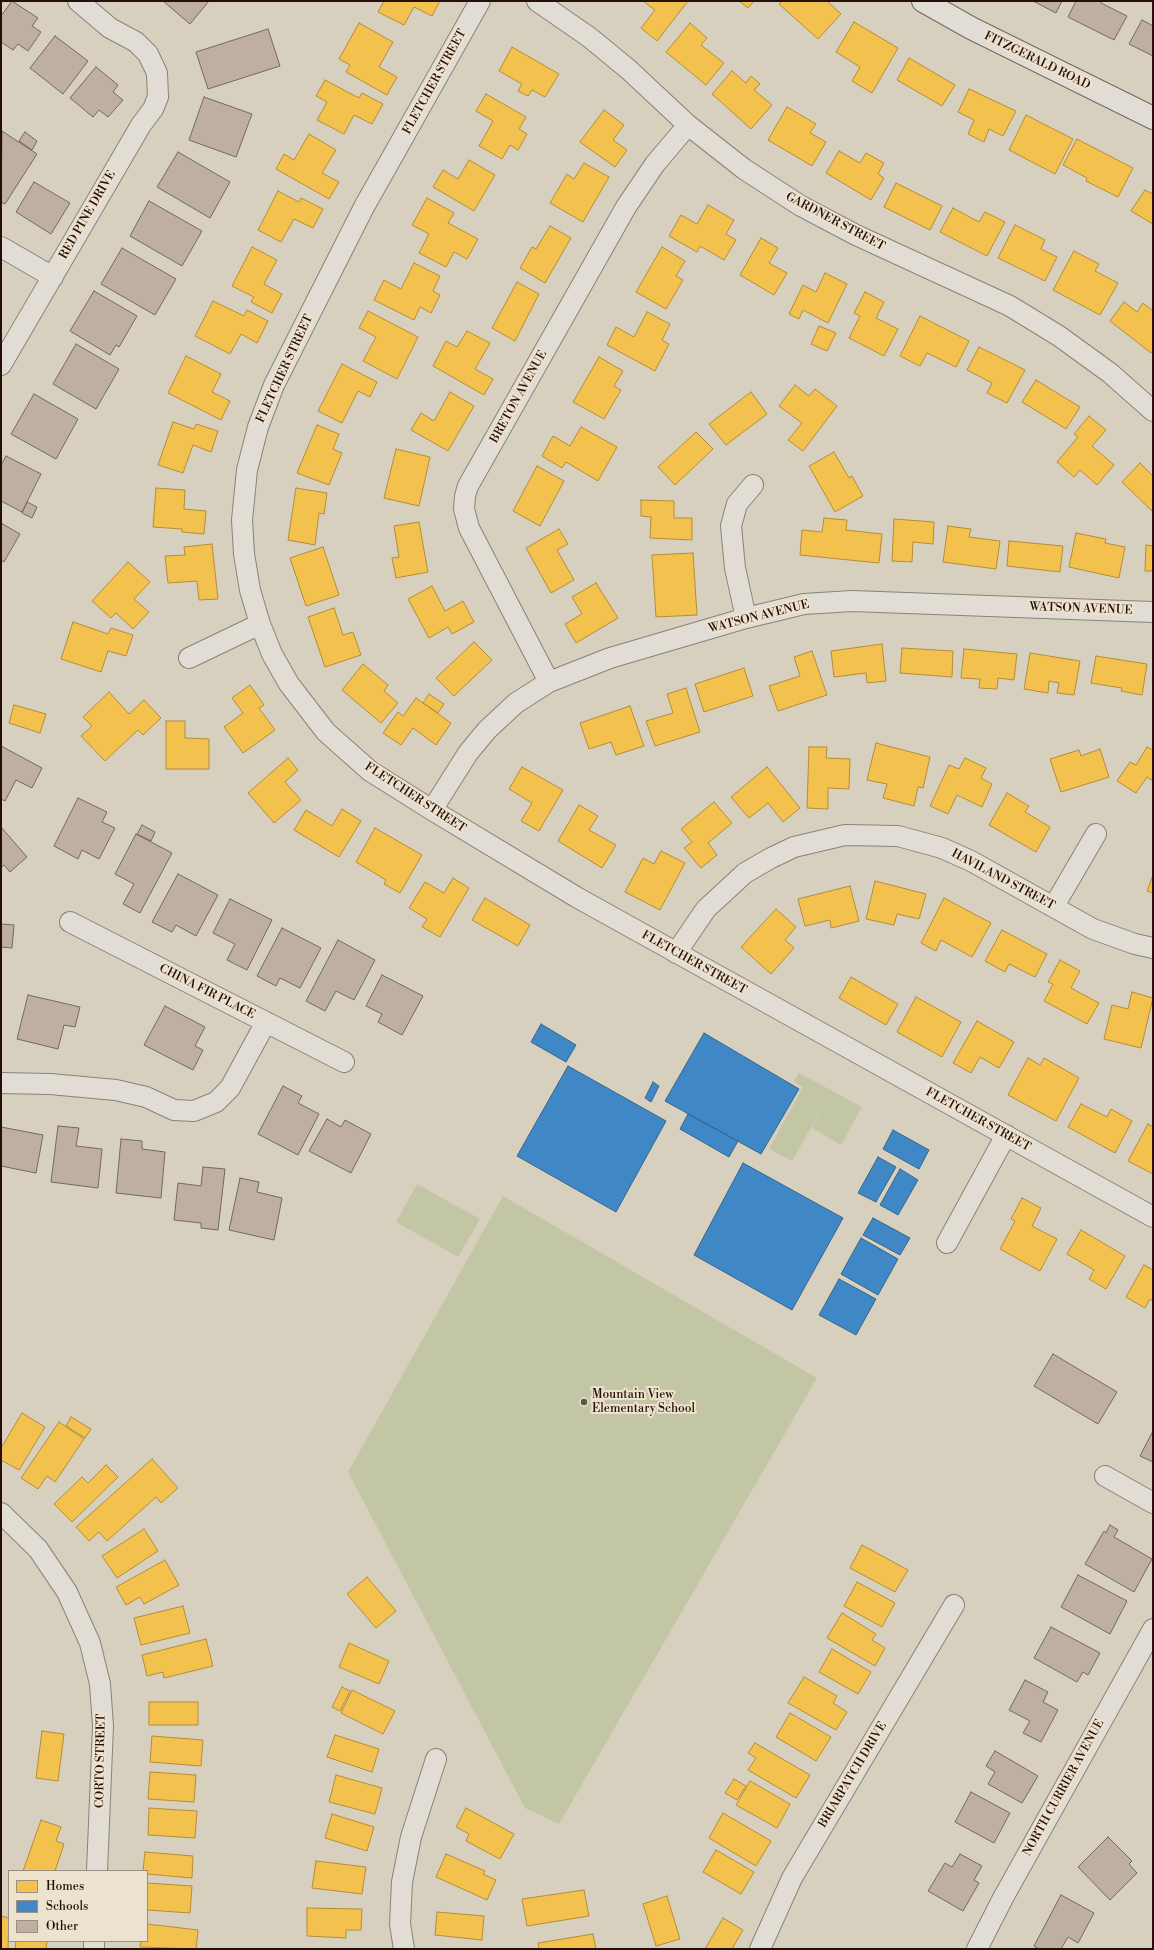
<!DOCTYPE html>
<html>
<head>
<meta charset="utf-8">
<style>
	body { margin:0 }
	#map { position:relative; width:1154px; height:1950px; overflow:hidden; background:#d8d0be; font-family:"Libre Bodoni",serif }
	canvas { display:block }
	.frame { position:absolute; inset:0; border:2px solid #250f08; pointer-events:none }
	.legend { position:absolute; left:8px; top:1870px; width:140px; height:72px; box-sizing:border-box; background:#ede2ce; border:1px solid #9d8e7f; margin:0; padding:5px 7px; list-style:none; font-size:12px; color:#250f08 }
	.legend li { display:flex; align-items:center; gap:8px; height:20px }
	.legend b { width:20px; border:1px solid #9d8e7f }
</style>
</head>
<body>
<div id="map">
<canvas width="1154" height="1950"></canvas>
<div class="frame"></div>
<ul class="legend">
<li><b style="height:11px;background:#f2c14e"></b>Homes</li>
<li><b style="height:11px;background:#3f88c5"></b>Schools</li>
<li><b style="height:11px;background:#bfafa2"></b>Other</li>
</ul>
</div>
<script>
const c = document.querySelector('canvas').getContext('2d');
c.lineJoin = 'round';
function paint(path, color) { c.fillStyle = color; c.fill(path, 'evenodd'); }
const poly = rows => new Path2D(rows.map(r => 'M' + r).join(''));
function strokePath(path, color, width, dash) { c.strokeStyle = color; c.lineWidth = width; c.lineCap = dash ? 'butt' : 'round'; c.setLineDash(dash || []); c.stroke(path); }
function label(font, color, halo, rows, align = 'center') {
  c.font = font + ' "Libre Bodoni",serif'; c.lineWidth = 4; c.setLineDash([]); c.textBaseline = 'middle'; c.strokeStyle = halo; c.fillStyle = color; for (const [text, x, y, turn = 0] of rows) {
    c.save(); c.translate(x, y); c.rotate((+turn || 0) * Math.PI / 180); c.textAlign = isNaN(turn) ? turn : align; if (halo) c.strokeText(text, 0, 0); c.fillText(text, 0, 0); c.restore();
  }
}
paint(poly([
	[799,1073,862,1107,841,1145,812,1128,821,1110,792,1161,769,1149,803,1087,794,1081],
	[417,1184,480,1219,458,1257,396,1222],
	[503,1196,817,1378,559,1824,525,1808,348,1472]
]), '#c2c6a4');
const homes = poly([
	[384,1,440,1,432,16,414,7,404,25,378,12,384,1],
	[643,1,688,1,657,41,641,28,655,10,643,1],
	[739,1,754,1,748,8,739,1],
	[782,1,827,1,841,14,818,39,779,4,782,1],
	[854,22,898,48,872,93,852,81,860,67,836,52,854,22],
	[359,23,393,42,379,67,397,77,387,95,346,72,350,65,339,59,359,23],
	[690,23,707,38,701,45,724,63,706,85,666,52,690,23],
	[512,47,559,74,545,97,532,90,528,96,518,91,522,84,499,71,512,47],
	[909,58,955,85,942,106,897,80,909,58],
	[732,71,746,83,751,76,760,84,754,90,772,105,751,129,712,94,732,71],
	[325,80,359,98,362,93,383,104,372,124,354,115,344,134,317,120,327,102,316,96,325,80],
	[969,89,1016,111,1003,136,989,129,984,142,968,134,974,120,958,112,969,89],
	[486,94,526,117,519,129,527,134,518,150,510,145,502,159,479,146,493,121,476,111,486,94],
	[787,107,816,124,810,133,826,142,812,166,768,140,787,107],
	[604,110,624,125,613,140,627,150,615,167,580,142,604,110],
	[1026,115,1073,139,1055,174,1009,150,1026,115],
	[309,134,336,150,322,173,339,182,329,199,276,169,284,154,294,160,309,134],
	[1077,139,1133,168,1118,197,1086,181,1087,178,1063,165,1077,139],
	[839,151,860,163,866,153,884,163,878,174,884,178,871,200,826,173,839,151],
	[469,160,495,175,474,211,433,187,443,170,458,179,469,160],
	[584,163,609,177,583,222,550,203,567,174,574,179,584,163],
	[896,183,942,206,930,230,884,207,896,183],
	[1145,190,1153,194,1153,224,1131,211,1145,190],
	[278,191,299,202,301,198,323,209,313,228,294,219,281,242,258,230,278,191],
	[427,198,454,213,448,223,478,239,467,259,454,252,446,267,419,253,429,234,412,225,427,198],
	[708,205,734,220,726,234,736,240,724,260,700,246,697,252,669,236,681,215,697,224,708,205],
	[953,208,979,222,985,212,1005,222,987,256,940,232,953,208],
	[1015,225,1045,240,1041,249,1057,257,1045,281,998,258,1015,225],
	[550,226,571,238,545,283,520,268,532,247,536,249,550,226],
	[761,238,778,248,769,263,787,273,774,295,740,275,761,238],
	[252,247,277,260,264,284,282,294,272,313,251,302,254,297,232,286,252,247],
	[662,247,685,261,676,276,683,280,666,309,636,292,662,247],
	[1074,251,1099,264,1095,271,1118,283,1100,315,1053,290,1074,251],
	[414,263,440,276,433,291,440,295,431,313,420,307,414,320,374,300,384,280,401,289,414,263],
	[825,273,847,284,828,323,803,310,799,319,789,314,803,285,816,292,825,273],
	[517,282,539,294,515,341,492,328,517,282],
	[865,292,884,302,876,318,898,329,884,356,849,338,860,316,854,313,865,292],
	[213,301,244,316,247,310,268,321,257,343,241,334,230,354,195,336,213,301],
	[1124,302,1137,312,1143,303,1153,311,1153,350,1151,353,1110,321,1124,302],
	[368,311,418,337,397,379,363,361,376,337,359,328,368,311],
	[647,312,670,324,662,340,669,344,655,371,607,345,616,327,634,337,647,312],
	[920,316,969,341,956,367,927,353,920,366,900,356,920,316],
	[819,326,836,333,827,351,811,344,819,326],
	[467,331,490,343,475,369,493,379,484,395,433,366,446,341,457,347,467,331],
	[979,347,1025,370,1007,403,987,393,992,383,967,370,979,347],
	[186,356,221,374,212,392,230,401,221,420,168,393,186,356],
	[599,357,623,371,614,386,621,390,604,419,573,402,599,357],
	[342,364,377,382,370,397,358,391,342,423,318,411,342,364],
	[1036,380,1080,407,1066,429,1022,402,1036,380],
	[795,385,809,396,815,389,837,406,803,451,788,440,802,423,779,406,795,385],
	[450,392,474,406,448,451,411,430,421,413,434,421,450,392],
	[751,392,767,414,726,445,709,424,751,392],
	[1089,416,1106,430,1092,446,1114,465,1097,485,1080,470,1074,477,1057,462,1078,437,1074,434,1089,416],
	[173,422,194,429,196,424,218,431,211,452,193,445,183,473,158,465,173,422],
	[317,425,339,434,333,449,342,453,329,485,297,473,317,425],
	[581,427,617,447,598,481,566,462,562,468,542,456,553,436,570,446,581,427],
	[696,432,713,449,675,485,658,467,696,432],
	[396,449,430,457,419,506,384,498,396,449],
	[834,452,849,478,852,476,863,496,835,512,809,466,834,452],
	[1140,463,1153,476,1153,512,1122,482,1140,463],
	[537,466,564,481,540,526,513,511,537,466],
	[156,488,185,490,184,509,206,511,204,534,182,532,182,529,153,527,156,488],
	[296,488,327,493,324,514,319,513,315,545,288,540,296,488],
	[641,500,674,501,674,518,692,518,692,540,650,538,651,517,641,516,641,500],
	[824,518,847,520,846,530,882,534,879,563,800,555,802,530,822,532,824,518],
	[894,519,934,522,933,544,913,542,912,562,892,561,894,519],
	[419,522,428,572,396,578,392,558,399,557,394,526,419,522],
	[948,526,971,529,969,537,1000,541,996,569,943,562,948,526],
	[559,529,568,544,557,550,574,580,551,593,526,548,559,529],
	[1076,533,1106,539,1105,543,1125,547,1119,578,1069,567,1076,533],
	[1009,541,1063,546,1060,572,1007,566,1009,541],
	[212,544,218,599,199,600,197,581,168,583,165,556,185,555,184,547,212,544],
	[1146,545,1153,546,1153,571,1145,571,1146,545],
	[323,547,339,595,306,606,290,558,323,547],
	[693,553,697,615,656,617,652,555,693,553],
	[128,562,150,582,134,599,149,612,133,629,116,613,111,618,92,601,128,562],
	[596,583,618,618,576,643,565,624,582,614,572,597,596,583],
	[432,586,445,611,463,601,474,622,452,634,448,627,429,638,408,599,432,586],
	[334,608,343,635,353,632,361,655,325,667,308,617,334,608],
	[73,622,108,634,111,628,133,635,126,656,108,651,101,672,61,659,73,622],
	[474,642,492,660,454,696,436,678,474,642],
	[882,644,886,681,867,683,866,673,834,677,831,651,882,644],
	[902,648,953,651,952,677,900,673,902,648],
	[964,649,1017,654,1014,680,998,678,997,689,979,688,980,679,961,678,964,649],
	[812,651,827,695,778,711,769,686,800,676,794,657,812,651],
	[1030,653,1080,661,1074,695,1057,693,1059,683,1049,681,1048,693,1024,689,1030,653],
	[1096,656,1147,664,1142,695,1121,691,1122,688,1091,683,1096,656],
	[363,664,388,685,384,691,398,703,381,723,342,690,363,664],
	[744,668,753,696,704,712,695,684,744,668],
	[250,685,264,705,259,708,275,730,243,753,224,727,243,713,232,698,250,685],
	[686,688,700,732,655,746,646,721,673,713,667,694,686,688],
	[109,692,129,714,144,700,161,718,143,735,138,730,105,761,81,736,92,726,83,717,109,692],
	[429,694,444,704,438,713,423,703,429,694],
	[416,698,451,723,436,745,413,728,401,745,383,733,398,712,403,716,416,698],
	[14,705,46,714,40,733,9,723,14,705],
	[630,706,644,746,616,755,611,742,589,749,580,723,630,706],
	[166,721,185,721,185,738,209,739,209,769,166,769,166,721],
	[876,743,930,757,923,788,918,787,914,806,883,798,887,784,867,780,876,743],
	[809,747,827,747,826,758,850,759,849,789,828,788,828,809,807,808,809,747],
	[1147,747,1153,750,1153,781,1147,777,1136,793,1117,781,1130,762,1136,765,1147,747],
	[1100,749,1109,777,1061,792,1050,759,1079,750,1081,756,1100,749],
	[288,758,298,770,285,782,301,800,274,823,248,793,288,758],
	[965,758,986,768,981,778,992,784,982,807,957,795,948,814,930,806,949,765,959,769,965,758],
	[522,767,563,790,539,831,521,821,532,803,509,789,522,767],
	[767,767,800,808,783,822,768,803,749,818,731,797,767,767],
	[1007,793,1029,806,1025,812,1050,827,1036,852,989,825,1007,793],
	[714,802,732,823,708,843,717,855,701,868,684,848,692,842,681,829,714,802],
	[579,805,598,816,589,830,616,845,602,868,558,841,579,805],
	[342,809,361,821,339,857,294,830,306,810,332,826,342,809],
	[375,828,422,855,400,893,384,884,386,880,356,862,375,828],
	[661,851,685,863,660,910,625,892,643,858,654,864,661,851],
	[1153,875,1153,893,1147,891,1153,875],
	[453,878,469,888,440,937,422,927,427,919,409,908,425,882,444,893,453,878],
	[875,881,926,894,919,919,897,914,894,925,866,919,875,881],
	[850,886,859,921,831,928,830,920,805,926,798,899,850,886],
	[485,898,530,925,518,946,472,920,485,898],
	[944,898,991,923,972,957,941,940,936,951,921,943,944,898],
	[776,909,796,927,785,940,794,948,771,974,741,947,776,909],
	[1002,930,1047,954,1035,977,1009,964,1005,972,985,961,1002,930],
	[1060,960,1080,971,1071,988,1099,1003,1087,1024,1044,1001,1053,984,1048,982,1060,960],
	[851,977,898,1004,886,1025,839,998,851,977],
	[1132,992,1153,998,1141,1048,1104,1039,1112,1005,1128,1009,1132,992],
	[916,997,961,1022,942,1057,897,1032,916,997],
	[977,1021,1014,1042,999,1068,980,1057,971,1073,953,1063,977,1021],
	[1028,1058,1040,1065,1044,1058,1079,1078,1056,1121,1008,1095,1028,1058],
	[1081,1104,1107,1117,1111,1109,1132,1121,1115,1153,1068,1127,1081,1104],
	[1148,1124,1153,1127,1153,1174,1128,1161,1148,1124],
	[1022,1198,1041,1208,1032,1226,1057,1239,1040,1271,1000,1249,1015,1221,1011,1219,1022,1198],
	[1081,1230,1125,1256,1106,1289,1089,1279,1094,1270,1067,1254,1081,1230],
	[1144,1265,1153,1270,1153,1301,1150,1299,1145,1308,1126,1297,1144,1265],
	[22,1413,45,1427,19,1470,1,1460,1,1448,22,1413],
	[71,1417,91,1429,85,1438,66,1426,71,1417],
	[59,1422,84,1439,55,1482,47,1476,38,1489,21,1478,59,1422],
	[152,1459,178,1488,161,1503,156,1497,107,1541,99,1532,89,1541,76,1527,152,1459],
	[106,1465,118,1477,72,1522,54,1504,82,1477,88,1483,106,1465],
	[144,1529,158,1551,117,1578,102,1556,144,1529],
	[862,1545,908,1570,895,1592,850,1568,862,1545],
	[165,1560,179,1585,144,1604,140,1597,126,1605,116,1587,165,1560],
	[367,1577,396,1611,376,1628,347,1594,367,1577],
	[857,1582,895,1603,882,1627,844,1606,857,1582],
	[183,1606,190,1633,141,1645,134,1618,183,1606],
	[842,1613,876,1634,872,1640,885,1648,875,1666,827,1638,842,1613],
	[206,1639,213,1666,164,1678,163,1672,147,1676,142,1655,206,1639],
	[349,1643,389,1661,379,1684,339,1667,349,1643],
	[832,1649,871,1672,858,1694,819,1672,832,1649],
	[804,1677,837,1696,833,1703,847,1712,836,1730,788,1703,804,1677],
	[342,1687,350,1691,340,1711,332,1707,342,1687],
	[352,1690,395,1711,383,1734,341,1713,352,1690],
	[149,1702,198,1702,198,1725,149,1725,149,1702],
	[790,1713,831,1737,816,1761,776,1737,790,1713],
	[42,1731,64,1734,58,1781,36,1778,42,1731],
	[335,1735,379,1749,372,1772,327,1757,335,1735],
	[152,1736,203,1740,201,1766,150,1762,152,1736],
	[755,1743,810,1775,796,1798,748,1770,756,1758,748,1753,755,1743],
	[150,1772,196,1775,194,1802,148,1799,150,1772],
	[336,1775,382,1788,375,1814,329,1802,336,1775],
	[734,1779,746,1786,737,1800,725,1793,734,1779],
	[750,1781,790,1804,777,1828,736,1805,750,1781],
	[149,1808,197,1811,195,1838,148,1835,149,1808],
	[466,1808,514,1834,500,1859,466,1841,469,1834,456,1827,466,1808],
	[723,1813,771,1841,756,1866,709,1838,723,1813],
	[332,1814,374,1827,367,1851,325,1838,332,1814],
	[41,1820,61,1827,56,1841,64,1844,55,1871,23,1871,41,1820],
	[716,1850,754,1872,741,1894,703,1872,716,1850],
	[145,1852,193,1856,192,1878,147,1874,147,1871,143,1871,145,1852],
	[446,1854,485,1871,483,1874,496,1880,487,1900,436,1877,446,1854],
	[316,1861,366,1867,362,1894,312,1888,316,1861],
	[147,1883,192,1886,190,1913,147,1910,147,1883],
	[584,1890,589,1916,527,1926,522,1899,584,1890],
	[667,1896,680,1939,656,1946,643,1904,667,1896],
	[307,1908,362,1909,361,1930,346,1930,346,1938,307,1936,307,1908],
	[437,1912,484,1916,482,1940,435,1935,437,1912],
	[1,1916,9,1918,8,1949,1,1949,1,1916],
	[723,1918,743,1930,732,1949,705,1949,723,1918],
	[147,1924,198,1930,196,1949,140,1947,141,1941,147,1941,147,1924],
	[593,1934,596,1949,539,1949,538,1943,593,1934],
	[16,1941,47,1941,46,1949,15,1949,16,1941]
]);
paint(homes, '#f2c14e');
strokePath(homes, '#b48c39', 1);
const schools = poly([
	[541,1024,576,1045,566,1062,531,1042,541,1024],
	[704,1033,799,1089,761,1154,665,1101,704,1033],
	[568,1066,666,1121,616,1212,517,1156,568,1066],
	[653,1082,659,1086,651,1102,645,1098,653,1082],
	[688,1114,738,1141,729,1157,680,1129,688,1114],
	[893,1130,929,1150,919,1169,883,1149,893,1130],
	[878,1157,896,1167,876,1202,858,1193,878,1157],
	[743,1163,843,1218,792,1310,694,1255,743,1163],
	[900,1169,918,1180,898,1215,880,1205,900,1169],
	[873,1218,910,1238,900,1255,863,1235,873,1218],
	[861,1238,898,1259,878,1295,841,1274,861,1238],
	[839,1279,876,1299,856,1335,819,1315,839,1279]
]);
paint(schools, '#3f88c5');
strokePath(schools, '#37648c', 1);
const building = poly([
	[12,1,38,18,32,26,41,32,28,51,18,44,13,50,1,42,1,16,12,1],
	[163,1,209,1,190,24,163,1],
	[1033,1,1062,1,1056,13,1033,1],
	[1076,1,1101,1,1101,3,1127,16,1114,40,1068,17,1076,1],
	[1142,20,1153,26,1153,56,1129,44,1142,20],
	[268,29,280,66,208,89,196,52,268,29],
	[55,36,88,61,63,94,30,68,55,36],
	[96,67,118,85,113,92,123,100,108,117,99,110,93,117,70,98,96,67],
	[204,97,252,114,236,157,189,140,204,97],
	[2,131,37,154,5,204,1,202,2,131],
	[25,132,37,141,32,150,19,141,25,132],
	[178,152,230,182,210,218,157,187,178,152],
	[34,182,70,203,51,234,16,212,34,182],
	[149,201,202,231,182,266,130,236,149,201],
	[122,248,176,279,155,315,101,284,122,248],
	[94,291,137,316,119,347,116,345,110,355,70,331,94,291],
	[76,344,119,369,96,409,53,384,76,344],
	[34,394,78,419,56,459,11,434,34,394],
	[6,456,41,474,22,512,1,501,1,465,6,456],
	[27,502,37,507,32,518,22,513,27,502],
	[1,523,20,534,4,562,1,560,1,523],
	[1,746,42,768,32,788,16,780,5,801,1,799,1,746],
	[78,798,107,812,102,822,115,828,99,859,82,850,78,859,54,846,78,798],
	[142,825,155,832,151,841,137,834,142,825],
	[1,827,27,857,10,872,4,865,1,868,1,827],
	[136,834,172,853,140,913,123,904,134,884,115,874,136,834],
	[178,874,218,895,196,936,176,925,172,932,152,922,178,874],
	[230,899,272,920,247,970,227,960,235,944,213,933,230,899],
	[1,924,14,925,12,948,1,947,1,924],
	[282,928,321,948,300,988,280,978,276,986,257,976,282,928],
	[338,940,375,960,354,1000,336,991,325,1011,306,1001,338,940],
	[382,975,423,996,402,1035,378,1022,382,1014,366,1006,382,975],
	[28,995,80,1007,75,1027,64,1025,58,1049,17,1039,28,995],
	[165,1006,205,1027,195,1046,203,1050,193,1070,144,1045,165,1006],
	[283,1086,302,1096,298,1103,319,1114,298,1155,258,1134,283,1086],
	[327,1119,341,1127,345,1120,371,1134,351,1173,309,1151,327,1119],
	[58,1126,79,1128,76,1146,102,1149,98,1188,51,1182,58,1126],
	[1,1127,43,1135,36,1173,1,1166,1,1127],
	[121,1139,142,1141,142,1149,165,1152,161,1198,116,1193,121,1139],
	[203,1167,225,1169,218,1230,201,1228,201,1223,174,1220,178,1183,201,1186,203,1167],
	[240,1178,259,1182,257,1192,282,1198,274,1240,229,1230,240,1178],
	[1053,1354,1117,1392,1098,1424,1034,1386,1053,1354],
	[1153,1431,1153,1462,1140,1456,1153,1431],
	[1110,1525,1118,1530,1114,1537,1152,1559,1134,1592,1085,1564,1104,1531,1106,1533,1110,1525],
	[1078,1575,1127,1601,1110,1634,1061,1607,1078,1575],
	[1051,1627,1100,1653,1088,1675,1083,1672,1077,1682,1034,1658,1051,1627],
	[1025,1680,1048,1692,1043,1702,1058,1710,1041,1742,1023,1733,1030,1721,1009,1710,1025,1680],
	[995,1751,1038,1776,1022,1803,988,1784,995,1772,986,1766,995,1751],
	[971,1792,1010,1813,994,1843,955,1822,971,1792],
	[1108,1837,1132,1861,1129,1864,1137,1873,1110,1900,1078,1867,1108,1837],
	[960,1854,982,1866,974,1880,979,1883,963,1911,928,1891,945,1863,952,1867,960,1854],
	[1061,1895,1094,1913,1078,1943,1068,1937,1061,1949,1039,1949,1034,1946,1061,1895]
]);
paint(building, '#bfafa2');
strokePath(building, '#71695f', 1);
const street = poly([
	[480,1,364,207,274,385,258,427,247,470,242,520,244,554,250,590,260,624,272,654,289,684,326,732,370,771,432,810,578,898,1153,1217],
	[537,1,589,37,628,69,688,125,744,169,801,206,856,235,1010,306,1059,336,1110,373,1153,411],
	[1,247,53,277],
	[1,365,141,125,153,109,158,97,157,73,148,54,136,42,110,28,78,1],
	[746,618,735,568,731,526,737,504,753,485],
	[189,658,260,624],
	[549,682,469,528,464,509,465,496,468,486,626,207,655,164,688,125],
	[432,810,468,753,487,730,516,703,549,682,610,658,746,618,804,604,852,601,1153,612],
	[1054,906,1096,834],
	[70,922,344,1062],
	[676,953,706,909,745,873,771,858,794,847,845,835,898,836,942,848,971,861,1093,929,1135,944,1153,948],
	[1,1083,50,1084,116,1090,146,1097,174,1110,194,1111,216,1102,230,1088,266,1022],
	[947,1243,1006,1135],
	[1105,1476,1153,1503],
	[1,1513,38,1549,67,1592,90,1643,100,1684,103,1726,97,1871],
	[94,1949,94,1941],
	[404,1949,400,1924,402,1882,411,1837,436,1759],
	[760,1949,792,1878,954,1605],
	[977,1949,1003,1898,1153,1629]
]);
const secondary = poly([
	[923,1,971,28,1153,118]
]);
strokePath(street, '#898278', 22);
strokePath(secondary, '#71695f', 24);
strokePath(street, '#e1ddd4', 20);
strokePath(secondary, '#e1ddd4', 22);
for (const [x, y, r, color] of [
	[584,1402,4,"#645348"]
]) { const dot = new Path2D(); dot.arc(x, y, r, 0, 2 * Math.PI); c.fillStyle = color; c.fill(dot); strokePath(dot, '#ede2ce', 1.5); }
label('12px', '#250f08', '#ede2ce', [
	["FITZGERALD ROAD",1037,61,26],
	["FLETCHER STREET",435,82,-61],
	["RED PINE DRIVE",88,215,-60],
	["GARDNER STREET",835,222,28],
	["FLETCHER STREET",285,369,-65],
	["BRETON AVENUE",519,397,-61],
	["WATSON AVENUE",1081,609,2],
	["WATSON AVENUE",759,617,-14],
	["FLETCHER STREET",415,798,33],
	["HAVILAND STREET",1003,880,28],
	["FLETCHER STREET",694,963,29],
	["CHINA FIR PLACE",207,992,27],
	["FLETCHER STREET",978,1120,29],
	["CORTO STREET",101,1761,-89],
	["BRIARPATCH DRIVE",853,1775,-59],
	["NORTH CURRIER AVENUE",1064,1788,-61]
]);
label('12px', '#250f08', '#ede2ce', [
	["Mountain View",592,1395],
	["Elementary School",592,1409]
], 'left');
</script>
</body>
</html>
